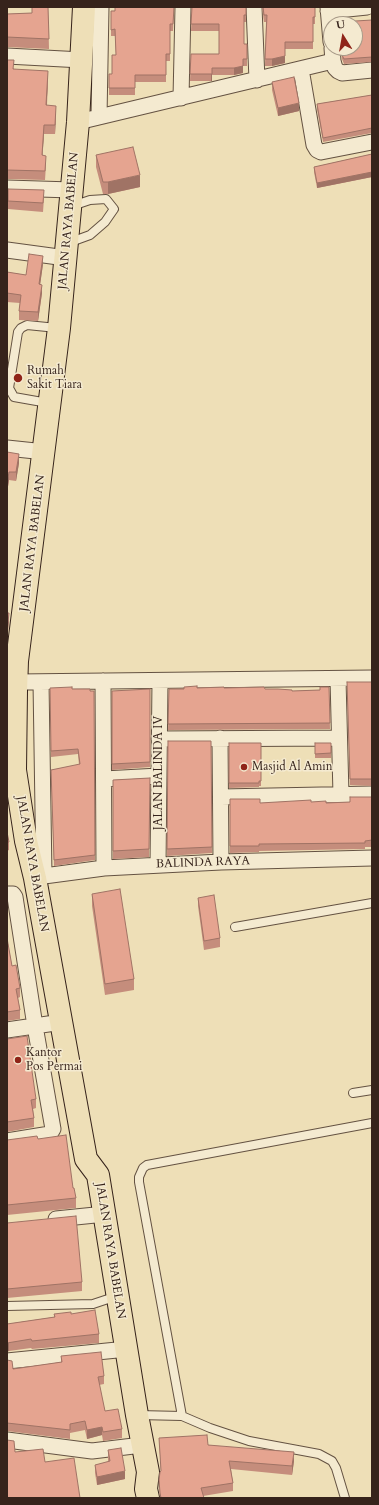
<!DOCTYPE html>
<html>
<head>
<meta charset="utf-8">
<style>
	body { margin:0 }
	#map { position:relative; width:379px; height:1505px; overflow:hidden; background:#eedfb7; font-family:Cardo,serif }
	canvas { display:block }
	.frame { position:absolute; inset:0; border:8px solid #36231b; pointer-events:none }
	.north { position:absolute; left:323px; top:16px; width:40px; height:40px; box-sizing:border-box; background:#f4ead0; border:1px solid #a89a88; border-radius:50%; rotate:349deg; font-size:11px; font-weight:700; line-height:16px; text-align:center; color:#36231b }
	.north::after { content:''; display:block; margin:auto; width:14px; height:18px; background:#8f2418; clip-path:polygon(50% 0,100% 100%,50% 72%,0 100%) }
</style>
</head>
<body>
<div id="map">
<canvas width="379" height="1505"></canvas>
<div class="frame"></div>
<div class="north">U</div>
</div>
<script>
const c = document.querySelector('canvas').getContext('2d');
c.lineJoin = 'round';
const poly = rows => new Path2D(rows.map(r => 'M' + r).join(''));
function strokePath(path, color, width, dash) { c.strokeStyle = color; c.lineWidth = width; c.lineCap = dash ? 'butt' : 'round'; c.setLineDash(dash || []); c.stroke(path); }
function paint(path, color) { c.fillStyle = color; c.fill(path, 'evenodd'); }
function label(font, color, halo, rows, align = 'center') {
  c.font = font + ' Cardo,serif'; c.lineWidth = 3; c.setLineDash([]); c.textBaseline = 'middle'; c.strokeStyle = halo; c.fillStyle = color; for (const [text, x, y, turn = 0] of rows) {
    c.save(); c.translate(x, y); c.rotate((+turn || 0) * Math.PI / 180); c.textAlign = isNaN(turn) ? turn : align; if (halo) c.strokeText(text, 0, 0); c.fillText(text, 0, 0); c.restore();
  }
}
const service = poly([
	[68,243,90,235,105,222,114,209,106,199,90,200,72,206],
	[48,403,14,397,9,388,18,332,21,328,27,325,57,328],
	[235,927,372,903],
	[353,1093,372,1090],
	[7,1306,93,1304,117,1296],
	[138,1415,182,1416,210,1428,249,1441,319,1454,332,1461,336,1468,345,1498],
	[182,1416,139,1182,139,1177,143,1168,147,1165,372,1123]
]);
const minor = poly([
	[254,7,257,80],
	[328,7,331,42],
	[328,11,367,7],
	[332,48,333,61,335,68,338,71,342,73,372,70],
	[7,56,82,60],
	[301,69,314,145,317,150,321,152,372,142],
	[181,98,183,7],
	[99,117,101,7],
	[78,122,333,61],
	[7,188,72,190],
	[7,250,66,258],
	[7,448,45,452],
	[338,679,341,795],
	[103,681,104,868],
	[17,682,372,678],
	[41,682,44,876],
	[220,738,221,862],
	[159,739,339,738],
	[104,779,159,776],
	[221,797,372,794],
	[158,865,160,681],
	[35,878,44,876,104,868,221,862,372,858],
	[7,894,13,894,15,897,35,1026,53,1129,50,1134,7,1141],
	[7,1030,62,1022],
	[56,1219,105,1214],
	[7,1361,127,1349],
	[7,1440,92,1451,142,1445]
]);
const primary = poly([
	[84,7,78,122,59,328,17,661,16,691,15,770,26,841,35,878,86,1159,98,1175,137,1415,148,1472,146,1489,148,1498]
]);
strokePath(service, '#645242', 10);
strokePath(minor, '#645242', 17);
strokePath(primary, '#36231b', 24);
strokePath(service, '#f4ead0', 8);
strokePath(minor, '#f4ead0', 15);
strokePath(primary, '#eedfb7', 22);
paint(poly([
	[48,7,49,49,7,47,7,14,32,13],
	[174,7,173,31,170,31,170,61,166,61,166,82,135,82,135,95,109,95,109,74,112,74,116,55,115,36,111,36,111,11],
	[192,7,246,7,246,22,244,22,244,44,247,44,247,66,243,66,243,73,234,75,212,75,212,81,190,81,191,54,219,54,219,31,191,31],
	[262,7,315,7,315,24,313,24,313,49,285,49,285,63,272,66,265,66,266,22,264,22],
	[372,20,372,62,344,64,342,59,341,48,355,48],
	[7,60,14,69,48,80,47,105,56,115,55,134,44,134,42,155,46,165,45,180,7,179],
	[272,82,299,111,278,116,272,90],
	[372,95,372,133,323,142,317,109,317,104],
	[372,154,372,177,317,188,314,172,314,167],
	[96,155,140,187,108,194,103,194,96,167],
	[44,198,43,212,8,209,8,201],
	[43,264,40,284,42,293,38,321,19,320,19,311,20,303,7,302,7,272,26,275],
	[7,452,19,463,16,481,9,480,7,493],
	[347,682,372,682,372,786,350,785],
	[329,687,330,729,168,730,169,689,224,688,265,689,292,691,320,690],
	[50,688,94,691,95,860,54,866,51,770,79,765,78,754,51,757],
	[150,689,150,767,112,770,112,691],
	[168,741,211,741,212,853,167,856],
	[229,743,261,743,261,786,259,786,259,787,229,788],
	[315,743,331,743,331,758,315,758],
	[150,778,149,857,113,859,113,780],
	[372,797,372,847,365,847,365,849,259,851,259,852,230,853,230,799,260,803,311,802,326,803,350,802],
	[7,832,9,842,9,850,7,851],
	[92,894,134,979,134,990,105,995,92,906],
	[198,898,220,938,220,947,204,950,198,906],
	[7,938,12,966,20,988,20,997,18,998,20,1010,20,1019,7,1021],
	[7,1039,36,1099,36,1108,33,1109,34,1118,34,1127,7,1132],
	[38,1139,73,1188,76,1198,76,1208,7,1215,7,1140],
	[7,1223,82,1282,82,1291,7,1298],
	[54,1314,71,1314,99,1334,99,1343,32,1349,31,1348,9,1351,7,1324,54,1317],
	[61,1356,104,1376,104,1384,99,1385,105,1411,122,1429,122,1438,103,1441,102,1435,87,1439,85,1430,70,1433,70,1439,7,1431,7,1360,13,1369,61,1362],
	[159,1438,208,1445,294,1461,292,1475,231,1469,233,1483,233,1491,203,1496,204,1498,160,1498,159,1480,161,1471],
	[108,1450,125,1479,97,1485,95,1473,95,1465,108,1462]
]), '#c58d7c');
paint(poly([
	[285,56,285,63,272,66,272,59],
	[243,66,243,73,234,75,234,68],
	[48,71,48,80,46,114,46,105],
	[211,74,212,74,212,81,211,81],
	[299,103,299,111,278,116,278,108],
	[56,106,56,115,55,134,55,125],
	[44,125,44,134,42,164,42,155],
	[372,172,372,177,317,188,317,183],
	[140,175,140,187,108,194,108,182],
	[43,256,43,264,39,293,39,284],
	[42,285,42,293,38,321,38,312],
	[19,454,19,463,16,481,16,472],
	[9,472,9,480,7,493,7,484],
	[9,613,9,622,7,640,7,632],
	[9,1342,9,1351,7,1352,7,1343],
	[8,1422,8,1431,7,1431,7,1423],
	[102,1427,102,1435,87,1439,87,1430],
	[294,1452,294,1461,292,1475,292,1466],
	[125,1471,125,1479,97,1485,97,1477]
]), '#a07365');
const building = poly([
	[32,7,48,7,49,39,7,37,7,14,32,13,32,7],
	[115,7,174,7,173,24,170,24,170,54,166,54,166,75,135,75,135,88,109,88,109,74,112,74,112,55,116,55,115,29,111,30,111,11,115,11,115,7],
	[192,7,246,7,246,15,244,15,244,44,247,44,247,59,243,59,243,66,234,68,212,68,212,74,190,74,191,54,219,54,219,24,191,24,192,7],
	[263,7,315,7,315,17,313,17,313,42,285,42,285,56,272,59,265,59,267,15,264,15,263,7],
	[372,20,372,57,344,59,342,55,341,48,355,48,355,24,339,24,339,22,372,20],
	[7,60,14,60,13,69,48,71,46,105,56,106,55,125,44,125,42,155,46,156,45,171,7,170,7,60],
	[294,77,299,103,278,108,272,82,294,77],
	[372,95,372,128,323,138,317,104,372,95],
	[133,147,140,175,108,182,103,182,96,155,133,147],
	[372,154,372,172,317,183,314,167,372,154],
	[8,189,44,190,43,203,8,201,8,189],
	[29,254,43,256,39,284,42,285,38,312,19,311,21,295,7,293,7,272,26,275,29,254],
	[7,452,19,454,16,472,9,472,7,484,7,452],
	[7,613,9,613,7,632,7,613],
	[347,682,372,682,372,779,350,779,347,682],
	[197,686,197,688,224,687,224,688,264,687,265,689,278,689,292,690,292,691,320,690,320,687,329,687,330,723,168,724,169,689,184,689,184,687,197,686],
	[72,687,72,689,90,689,90,691,94,691,95,855,54,860,51,770,80,764,78,749,51,751,50,688,72,687],
	[150,689,150,762,112,764,112,691,150,689],
	[168,741,211,741,212,847,167,849,168,741],
	[229,743,261,743,261,781,259,781,259,783,229,783,229,743],
	[315,743,331,743,331,753,315,754,315,743],
	[150,778,149,849,113,851,113,780,150,778],
	[350,797,372,797,372,840,365,841,365,843,259,844,259,846,230,846,230,799,260,799,260,803,311,800,311,802,326,801,326,803,350,802,350,797],
	[7,832,9,842,7,842,7,832],
	[120,889,134,979,105,984,92,894,120,889],
	[214,895,220,938,204,941,198,898,214,895],
	[7,938,12,966,16,965,20,988,16,989,20,1010,7,1012,7,938],
	[27,1036,36,1099,31,1100,34,1118,7,1122,7,1039,27,1036],
	[66,1135,73,1188,74,1188,76,1198,7,1205,7,1140,37,1136,38,1139,66,1135],
	[76,1216,82,1282,7,1289,7,1223,76,1216],
	[95,1310,99,1334,32,1341,31,1339,7,1343,7,1324,55,1317,54,1314,71,1312,71,1314,95,1310],
	[101,1352,104,1376,98,1377,105,1411,118,1409,122,1429,103,1432,102,1427,87,1430,85,1421,70,1424,70,1430,7,1423,7,1360,12,1361,13,1369,62,1362,61,1356,101,1352],
	[207,1435,208,1445,294,1452,292,1466,229,1461,233,1483,201,1488,204,1498,161,1498,160,1493,159,1480,160,1472,161,1471,159,1438,207,1435],
	[7,1440,14,1441,15,1452,43,1449,45,1462,74,1458,80,1498,7,1498,7,1440],
	[121,1448,125,1471,97,1477,95,1465,110,1461,108,1450,121,1448]
]);
paint(building, '#e5a490');
strokePath(building, '#a07365', 1);
for (const [x, y, r, color] of [
	[18,378,5,"#8f2418"],
	[244,767,4,"#8f2418"],
	[18,1060,4,"#8f2418"]
]) { const dot = new Path2D(); dot.arc(x, y, r, 0, 2 * Math.PI); c.fillStyle = color; c.fill(dot); strokePath(dot, '#f4ead0', 1.5); }
label('12px', '#36231b', '#f4ead0', [
	["JALAN RAYA BABELAN",69,221,-85],
	["JALAN RAYA BABELAN",33,543,-83],
	["JALAN BALINDA IV",159,773,-90],
	["BALINDA RAYA",203,863,-2],
	["JALAN RAYA BABELAN",32,864,80],
	["JALAN RAYA BABELAN",110,1251,81]
]);
label('12px', '#36231b', '#f4ead0', [
	["Rumah",27,371],
	["Sakit Tiara",27,385],
	["Masjid Al Amin",252,767],
	["Kantor",26,1053],
	["Pos Permai",26,1067]
], 'left');
</script>
</body>
</html>
